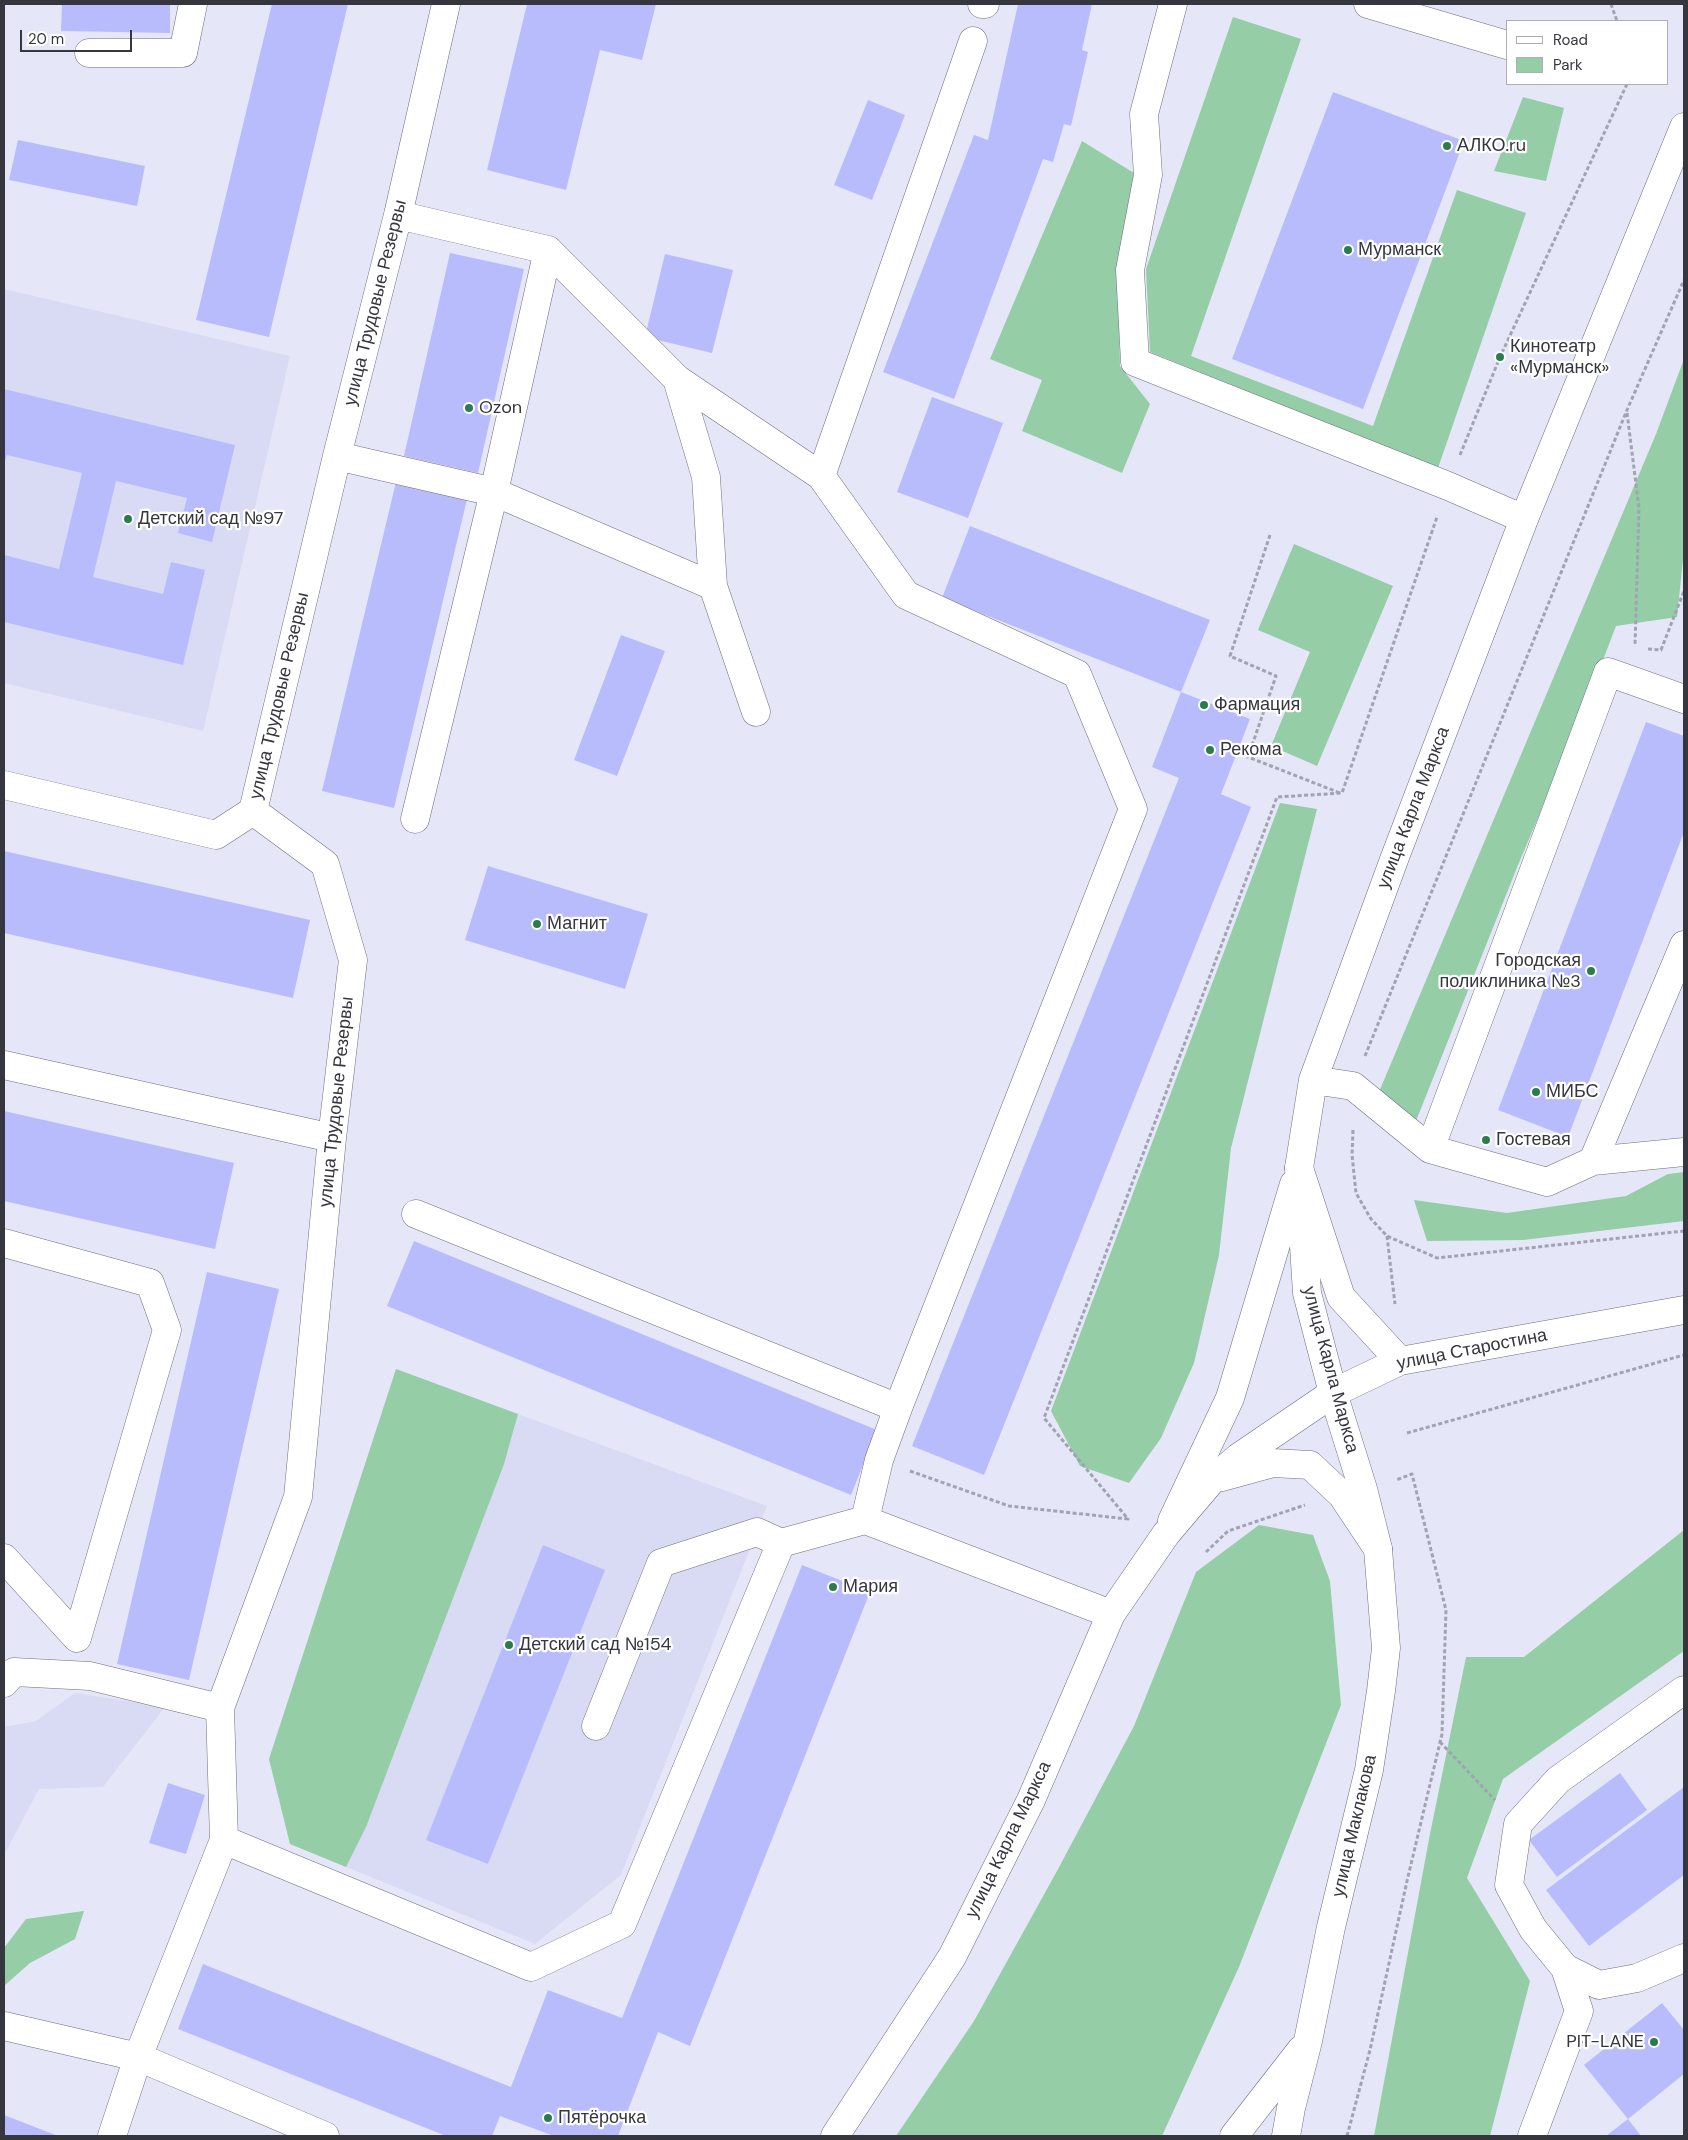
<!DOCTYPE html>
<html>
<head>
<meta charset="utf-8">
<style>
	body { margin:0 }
	#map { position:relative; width:1688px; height:2140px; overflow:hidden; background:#e5e7f9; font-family:"DM Sans",sans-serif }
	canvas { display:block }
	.frame { position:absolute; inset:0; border:5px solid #36373e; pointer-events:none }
	.legend { position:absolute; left:1506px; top:20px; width:162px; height:65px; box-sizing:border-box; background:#fff; border:1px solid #afafb2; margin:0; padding:6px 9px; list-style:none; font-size:15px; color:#36373e }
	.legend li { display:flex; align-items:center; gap:10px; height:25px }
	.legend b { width:25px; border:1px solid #afafb2 }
	.scale { position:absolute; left:20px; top:30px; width:112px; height:22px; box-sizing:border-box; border:2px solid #36373e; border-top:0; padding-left:6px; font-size:15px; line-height:18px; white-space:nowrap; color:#36373e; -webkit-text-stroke:4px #fff; paint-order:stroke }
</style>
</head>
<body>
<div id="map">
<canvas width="1688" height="2140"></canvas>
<div class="frame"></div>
<ul class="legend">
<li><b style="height:6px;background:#fff"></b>Road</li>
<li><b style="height:14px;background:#95cda7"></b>Park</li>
</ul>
<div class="scale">20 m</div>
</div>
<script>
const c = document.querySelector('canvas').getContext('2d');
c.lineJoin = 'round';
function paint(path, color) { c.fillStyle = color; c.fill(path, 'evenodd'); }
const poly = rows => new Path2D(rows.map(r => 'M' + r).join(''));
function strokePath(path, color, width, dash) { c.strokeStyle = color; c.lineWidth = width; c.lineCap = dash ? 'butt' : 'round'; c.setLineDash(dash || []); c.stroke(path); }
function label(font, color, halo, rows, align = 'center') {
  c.font = font + ' "DM Sans",sans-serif'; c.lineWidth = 4.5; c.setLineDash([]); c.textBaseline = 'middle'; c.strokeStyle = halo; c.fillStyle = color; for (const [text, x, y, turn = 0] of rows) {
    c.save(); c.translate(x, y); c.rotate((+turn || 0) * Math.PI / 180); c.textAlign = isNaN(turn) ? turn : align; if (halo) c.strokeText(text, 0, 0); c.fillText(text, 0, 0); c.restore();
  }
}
paint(poly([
	[4,289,290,356,203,731,4,683],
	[396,1369,767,1506,621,1875,535,1944,290,1844,269,1759],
	[75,1693,165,1707,103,1787,39,1789,4,1855,4,1727,36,1721]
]), '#d8dbf3');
paint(poly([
	[1233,17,1301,39,1191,356,1373,426,1457,190,1526,213,1438,468,1150,352,1146,269],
	[1523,97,1564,108,1546,181,1494,171],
	[1082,141,1134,173,1118,265,1120,366,1150,404,1122,473,1022,431,1042,380,990,359],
	[1684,359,1684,550,1677,617,1616,626,1585,707,1518,865,1414,1126,1376,1099,1656,434],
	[1294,544,1393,586,1317,766,1271,746,1310,652,1258,630],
	[1280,803,1317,809,1231,1148,1219,1255,1194,1363,1161,1438,1129,1483,1080,1466,1051,1411],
	[1684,1172,1684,1221,1523,1240,1427,1241,1414,1200,1507,1213,1626,1196,1668,1174],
	[396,1369,518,1414,504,1464,366,1827,346,1867,290,1844,269,1759],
	[1259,1525,1313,1535,1330,1581,1341,1705,1239,1967,1162,2136,896,2136,974,2021,1057,1871,1134,1726,1196,1572],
	[1684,1530,1684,1651,1503,1779,1467,1878,1530,1981,1490,2136,1374,2136,1430,1834,1466,1657,1524,1657],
	[84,1911,75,1939,30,1963,4,1986,4,1948,26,1919]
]), '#95cda7');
paint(poly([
	[62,4,170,4,170,33,61,31],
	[272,4,348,4,269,337,196,320],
	[527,4,656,4,642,60,600,50,566,190,487,170],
	[1018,4,1092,4,1082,50,1088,52,1071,126,1064,124,1053,162,1043,159,954,399,883,372,974,135,988,140],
	[1333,92,1464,141,1363,409,1232,359],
	[868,100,905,115,872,200,834,185],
	[18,140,145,166,137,206,9,180],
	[450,253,524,269,478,473,404,456],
	[665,254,733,270,712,353,645,337],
	[4,389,235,445,212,542,178,533,187,498,116,481,93,577,163,594,171,562,205,570,183,665,4,622,4,555,59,569,82,473,7,455,4,464],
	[932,397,1003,423,968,518,897,492],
	[396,482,467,499,394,808,322,791],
	[970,526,1210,620,1181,692,1250,719,1221,794,1251,807,984,1475,912,1446,1179,778,1152,767,1181,692,942,598],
	[621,635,665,651,617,776,574,760],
	[1646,722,1684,736,1684,832,1568,1137,1498,1110],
	[4,851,310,920,293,998,4,933],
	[488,866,648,914,625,989,465,940],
	[4,1111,234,1163,215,1249,4,1201],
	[414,1241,877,1430,851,1495,387,1306],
	[207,1272,279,1289,189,1680,117,1664],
	[543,1545,605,1570,488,1864,426,1840],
	[802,1565,870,1592,690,2046,658,2032,618,2136,554,2136,500,2116,492,2136,446,2136,178,2029,203,1964,511,2087,548,1990,622,2018],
	[1620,1773,1647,1810,1557,1877,1529,1840],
	[168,1783,205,1795,186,1854,149,1843],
	[1684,1787,1684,1875,1589,1946,1546,1890],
	[1662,2003,1684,2030,1684,2074,1628,2119,1584,2065],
	[4,2115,58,2136,4,2136],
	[1628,2119,1641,2136,1606,2136]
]), '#b8bcfc');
const minor = poly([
	[982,4,985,4],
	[1173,4,1144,114,1148,175,1130,270,1135,362,1448,486,1524,519],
	[1368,4,1507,45],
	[89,53,183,53,193,4],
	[398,215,548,250,677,379,821,476,906,595,1077,674,1133,809,898,1408,879,1460,865,1520,1111,1614],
	[337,456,494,492,713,586,706,477,677,379],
	[821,476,973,41],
	[713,586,756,712],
	[4,785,216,835,253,811],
	[415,819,494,492,548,250],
	[4,1065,332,1138],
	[1313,1080,1353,1086,1430,1149,1547,1182,1593,1161,1684,1152],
	[1430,1149,1608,672,1684,699],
	[1593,1161,1684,945],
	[416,1214,898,1408],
	[4,1243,150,1283,167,1330,77,1638,4,1558],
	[1172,1521,1230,1398,1294,1184],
	[4,1683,14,1672,90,1676,220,1708],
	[1684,1690,1558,1780,1518,1824,1509,1885,1533,1929,1565,1968,1599,1985,1637,1978,1684,1958],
	[596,1726,661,1563,757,1532,781,1543],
	[224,1840,531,1967,622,1924,781,1543,865,1520],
	[4,2026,138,2057,112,2136],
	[325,2136,138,2057,224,1840,220,1708,298,1497,332,1138,353,960,325,864,253,811,337,456,398,215,446,4],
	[1234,2136,1301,2050],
	[1286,2136,1291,2108,1308,2041,1331,1927,1369,1770,1381,1691,1386,1648,1378,1549,1363,1489,1333,1393,1307,1293,1299,1168,1313,1080,1395,857,1524,519,1684,127],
	[1532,2136,1579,2011,1565,1968]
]);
const major = poly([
	[1299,1168,1341,1297,1400,1361],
	[1222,1477,1273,1463,1310,1465,1342,1495,1378,1549],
	[835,2136,952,1957,1031,1800,1111,1614,1166,1534,1211,1481,1239,1457,1333,1393,1400,1361,1684,1310]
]);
strokePath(minor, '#6d6f7e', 29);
strokePath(major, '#6d6f7e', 29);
strokePath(poly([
	[1611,4,1617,21],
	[1627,413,1639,508,1635,646],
	[1460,455,1500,357,1627,84],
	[1270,535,1230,656,1276,676,1248,757,1340,793],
	[1648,649,1661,650,1684,591],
	[1365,1056,1627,410,1684,280],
	[1353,1130,1352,1155,1356,1193,1371,1219,1387,1236,1437,1258,1684,1231],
	[1387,1236,1395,1304],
	[1407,1433,1684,1355],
	[910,1471,1009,1506,1128,1519,1044,1418,1277,797,1342,793,1437,517],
	[1206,1552,1228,1531,1305,1505],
	[1440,1742,1495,1800],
	[1347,2136,1370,2050,1407,1881,1442,1734,1446,1610,1412,1474,1396,1480]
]), '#a2a3b1', 3, [4, 2.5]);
strokePath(minor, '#fff', 28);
strokePath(major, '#fff', 28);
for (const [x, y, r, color] of [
	[1447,146,5,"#2a7c4e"],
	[1348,250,5,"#2a7c4e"],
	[1500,357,5,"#2a7c4e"],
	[469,408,5,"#2a7c4e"],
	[128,519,5,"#2a7c4e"],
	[1204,705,5,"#2a7c4e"],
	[1210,750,5,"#2a7c4e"],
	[537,924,5,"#2a7c4e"],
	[1591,971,5,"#2a7c4e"],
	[1536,1092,5,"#2a7c4e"],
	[1486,1140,5,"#2a7c4e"],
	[833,1587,5,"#2a7c4e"],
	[509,1645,5,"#2a7c4e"],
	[1654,2042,5,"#2a7c4e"],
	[548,2118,5,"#2a7c4e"]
]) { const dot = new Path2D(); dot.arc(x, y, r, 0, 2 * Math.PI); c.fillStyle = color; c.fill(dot); strokePath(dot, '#fff', 2); }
label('18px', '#36373e', '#fff', [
	["АЛКО.ru",1457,146],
	["Мурманск",1358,250],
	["Кинотеатр",1510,347],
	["«Мурманск»",1510,368],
	["Ozon",479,408],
	["Детский сад №97",138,519],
	["Фармация",1214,705],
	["Рекома",1220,750],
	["Магнит",547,924],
	["Городская",1581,961,"right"],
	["поликлиника №3",1581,982,"right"],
	["МИБС",1546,1092],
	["Гостевая",1496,1140],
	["Мария",843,1587],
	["Детский сад №154",519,1645],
	["PIT-LANE",1644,2042,"right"],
	["Пятёрочка",558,2118]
], 'left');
label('18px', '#36373e', '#fff', [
	["улица Трудовые Резервы",376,303,-76],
	["улица Трудовые Резервы",280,696,-77],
	["улица Карла Маркса",1414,808,-69],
	["улица Трудовые Резервы",337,1102,-84],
	["улица Старостина",1472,1350,-11],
	["улица Карла Маркса",1330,1370,75],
	["улица Маклакова",1355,1826,-77],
	["улица Карла Маркса",1009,1840,-64]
]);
</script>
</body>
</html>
